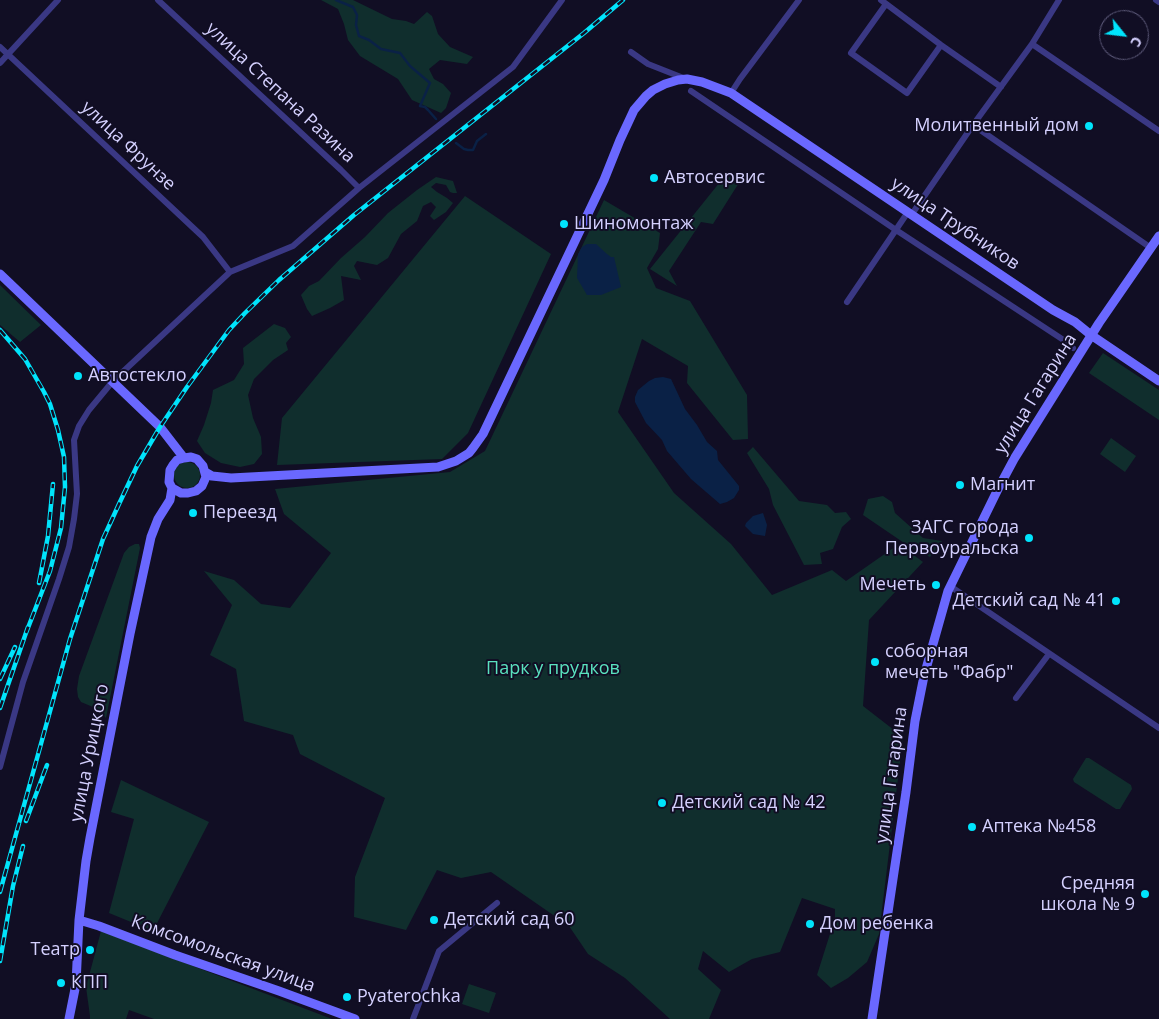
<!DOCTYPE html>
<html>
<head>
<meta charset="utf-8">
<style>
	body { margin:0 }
	#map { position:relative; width:1159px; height:1019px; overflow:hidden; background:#110e24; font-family:"Open Sans",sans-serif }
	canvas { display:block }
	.north { position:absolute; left:1099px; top:10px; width:50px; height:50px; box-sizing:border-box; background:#110e24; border:1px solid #5f5c7c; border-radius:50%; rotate:119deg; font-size:14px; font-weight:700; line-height:20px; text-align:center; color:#d5d1ff }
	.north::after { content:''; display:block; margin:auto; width:18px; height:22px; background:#00e4fc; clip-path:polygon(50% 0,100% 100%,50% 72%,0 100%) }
</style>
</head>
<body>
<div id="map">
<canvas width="1159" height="1019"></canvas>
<div class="north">С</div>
</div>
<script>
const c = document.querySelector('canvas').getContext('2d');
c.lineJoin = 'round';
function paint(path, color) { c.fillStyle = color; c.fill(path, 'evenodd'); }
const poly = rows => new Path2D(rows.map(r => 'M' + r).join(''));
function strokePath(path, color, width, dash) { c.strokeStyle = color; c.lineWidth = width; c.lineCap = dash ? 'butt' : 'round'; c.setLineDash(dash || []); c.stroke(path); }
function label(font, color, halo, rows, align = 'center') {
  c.font = font + ' "Open Sans",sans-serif'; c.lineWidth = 4; c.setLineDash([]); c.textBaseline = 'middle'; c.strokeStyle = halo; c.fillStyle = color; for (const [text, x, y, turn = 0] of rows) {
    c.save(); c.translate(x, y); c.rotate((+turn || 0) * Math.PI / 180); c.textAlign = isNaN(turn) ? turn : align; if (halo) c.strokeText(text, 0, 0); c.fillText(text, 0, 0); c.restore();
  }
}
paint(poly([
	[321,0,353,0,392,19,406,21,414,24,427,12,432,16,438,34,450,47,473,57,467,64,440,60,429,69,434,79,443,84,451,93,446,108,441,113,412,100,398,79,360,56,348,40,344,24,338,9],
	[436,177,453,181,457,193,453,193,450,192,446,185,436,183,431,187,437,192,447,198,453,203,446,212,434,220,430,216,436,207,431,202,423,206,417,221,401,234,388,258,377,265,357,261,354,266,361,280,341,276,344,300,330,308,312,316,307,309,301,295,309,286,319,281,341,258,365,237,388,213,417,190],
	[724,177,742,178,713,224,701,222,669,271,677,286,650,269],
	[465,196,551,254,468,433,442,459,277,465,282,418],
	[604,200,660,233,658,249,647,268,656,288,690,301,747,395,748,439,733,440,687,383,688,366,642,339,618,412,674,493,731,544,772,595,832,570,846,581,899,544,923,562,869,620,863,706,903,737,879,934,867,962,848,978,831,988,817,975,835,918,835,909,802,898,780,952,752,959,729,972,703,951,698,969,721,990,709,1019,670,1019,625,978,588,954,569,926,491,872,461,878,437,870,406,930,354,917,355,877,385,798,300,754,293,735,244,721,236,669,210,655,232,605,204,571,234,580,261,604,290,608,331,553,284,514,275,489,450,472,485,451],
	[0,285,41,325,20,342,0,325],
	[274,324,285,328,291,337,286,343,288,350,273,360,254,379,248,395,253,418,261,437,262,454,254,464,240,467,221,463,205,453,197,441,204,425,211,403,213,390,234,380,244,364,243,348],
	[1103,353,1159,390,1159,420,1089,373],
	[1111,438,1136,456,1125,472,1100,454],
	[753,447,799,501,827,505,835,513,846,512,851,519,842,527,833,549,820,553,822,564,804,565,773,505,769,489,747,453],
	'174 475a13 13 0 1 1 26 0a13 13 0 1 1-26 0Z',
	[883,496,892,502,895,513,923,538,942,541,930,557,910,547,863,515,868,499],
	[135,544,139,544,140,548,106,718,104,716,100,710,81,702,78,697,77,689,79,676,124,553,129,547],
	[1086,758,1089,758,1131,785,1132,789,1120,809,1116,809,1074,782,1073,779],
	[121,780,209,822,153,931,109,913,134,819,111,812],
	[101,931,332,1019,154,1019,129,1010,126,1019,90,1019,90,1016,86,987],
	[469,984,496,993,489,1013,462,1004]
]), '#102e2d');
paint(poly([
	[587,244,596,244,607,254,611,257,614,257,621,287,601,295,587,295,577,278,578,254,582,247],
	[663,377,671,379,685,409,697,425,707,442,717,451,718,460,739,486,739,490,734,498,727,502,720,504,691,479,667,451,662,440,646,423,635,402,635,397,638,390,649,381,655,378],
	[763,513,767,525,765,536,753,534,745,526,746,523,753,516]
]), '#0a2146');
strokePath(poly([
	[336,0,353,7,357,15,356,25,359,36,369,40,381,49,400,53,410,66,430,83,420,106,425,107,428,110,436,119],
	[456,143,464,149,468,150,473,150,477,141,486,134]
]), '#0a2146', 2.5);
strokePath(poly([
	[158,0,341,170,359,188],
	[881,0,941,45,1001,87],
	[1156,0,1159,2],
	[886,4,851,53,907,93,941,45],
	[1032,44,1159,131],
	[0,47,203,237,230,272],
	[631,52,648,64,686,79],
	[0,63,58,0],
	[691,91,896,230,1062,339,1073,348],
	[731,93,740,79,799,0],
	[973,125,1151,248],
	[912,214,973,125,1032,44,1059,0],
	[847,302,908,212],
	[950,586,1159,728],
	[1016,698,1049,654],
	[0,767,23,682,59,579,69,547,74,519,77,494,74,440,79,426,89,410,113,381,230,272,293,246,359,188,513,67,562,0],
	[413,1019,439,951,497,903]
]), '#3a3884', 6);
strokePath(poly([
	[0,274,160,427,184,458],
	[191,457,197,459,203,466,206,477,202,486,196,491,188,493,181,493,172,488,169,482,170,470,173,465,177,460,184,458,191,457],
	[205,472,212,476,231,478,438,467,456,461,469,453,473,448,483,434,604,180,620,140,634,110,646,96,653,90,665,84,678,80,687,79,702,82,731,93,1053,310,1075,322,1091,335,1159,381],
	[79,920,99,926,175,955,279,991,355,1019],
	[69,1019,76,984,79,920,86,861,90,838,130,634,151,537,158,519,170,500,172,488],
	[872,1019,906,792,915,721,924,676,948,591,999,487,1014,459,1099,323,1159,236]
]), '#6a68ff', 9);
const rail = poly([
	[0,330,25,359,44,392,50,404,58,430,64,457,65,487,61,528,50,571,26,633],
	[39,583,48,536,53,484],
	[0,679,15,647],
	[0,708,28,627],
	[26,821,47,765],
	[0,892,70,639,103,539,119,504,137,466,160,427,187,387,229,330,245,313,279,280,354,215,584,33,623,0],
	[0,961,13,886,23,846]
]);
strokePath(rail, '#00e4fc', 4.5);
strokePath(rail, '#110e24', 2.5, [8]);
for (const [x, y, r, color] of [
	[1089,126,5,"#00e4fc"],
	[654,178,5,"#00e4fc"],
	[564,224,5,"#00e4fc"],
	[78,376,5,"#00e4fc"],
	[960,485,5,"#00e4fc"],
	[193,513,5,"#00e4fc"],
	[1029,538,5,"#00e4fc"],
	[936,585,5,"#00e4fc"],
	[1116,601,5,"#00e4fc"],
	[875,662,5,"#00e4fc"],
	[662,803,5,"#00e4fc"],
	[972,827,5,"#00e4fc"],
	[1145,894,5,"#00e4fc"],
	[434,920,5,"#00e4fc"],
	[810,924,5,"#00e4fc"],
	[90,950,5,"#00e4fc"],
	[61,983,5,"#00e4fc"],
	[347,997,5,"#00e4fc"]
]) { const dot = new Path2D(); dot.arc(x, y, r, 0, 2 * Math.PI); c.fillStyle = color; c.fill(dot); strokePath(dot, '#110e24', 2); }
label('18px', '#d5d1ff', '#110e24', [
	["улица Степана Разина",280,93,43],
	["улица Фрунзе",128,146,43],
	["улица Трубников",955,224,34],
	["улица Гагарина",1036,394,-58],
	["улица Урицкого",90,753,-79],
	["улица Гагарина",892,775,-82],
	["Комсомольская улица",223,954,20]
]);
label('18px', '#d5d1ff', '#110e24', [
	["Молитвенный дом",1079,126,"right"],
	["Автосервис",664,178],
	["Шиномонтаж",574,224],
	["Автостекло",88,376],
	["Магнит",970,485],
	["Переезд",203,513],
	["ЗАГС города",1019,528,"right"],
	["Первоуральска",1019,549,"right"],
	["Мечеть",926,585,"right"],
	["Детский сад № 41",1106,601,"right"],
	["соборная",885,652],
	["мечеть \"Фабр\"",885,673],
	["Детский сад № 42",672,803],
	["Аптека №458",982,827],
	["Средняя",1135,884,"right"],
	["школа № 9",1135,905,"right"],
	["Детский сад 60",444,920],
	["Дом ребенка",820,924],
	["Театр",80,950,"right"],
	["КПП",71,983],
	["Pyaterochka",357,997]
], 'left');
label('18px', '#5ae2bf', '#110e24', [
	["Парк у прудков",553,669]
]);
</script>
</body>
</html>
